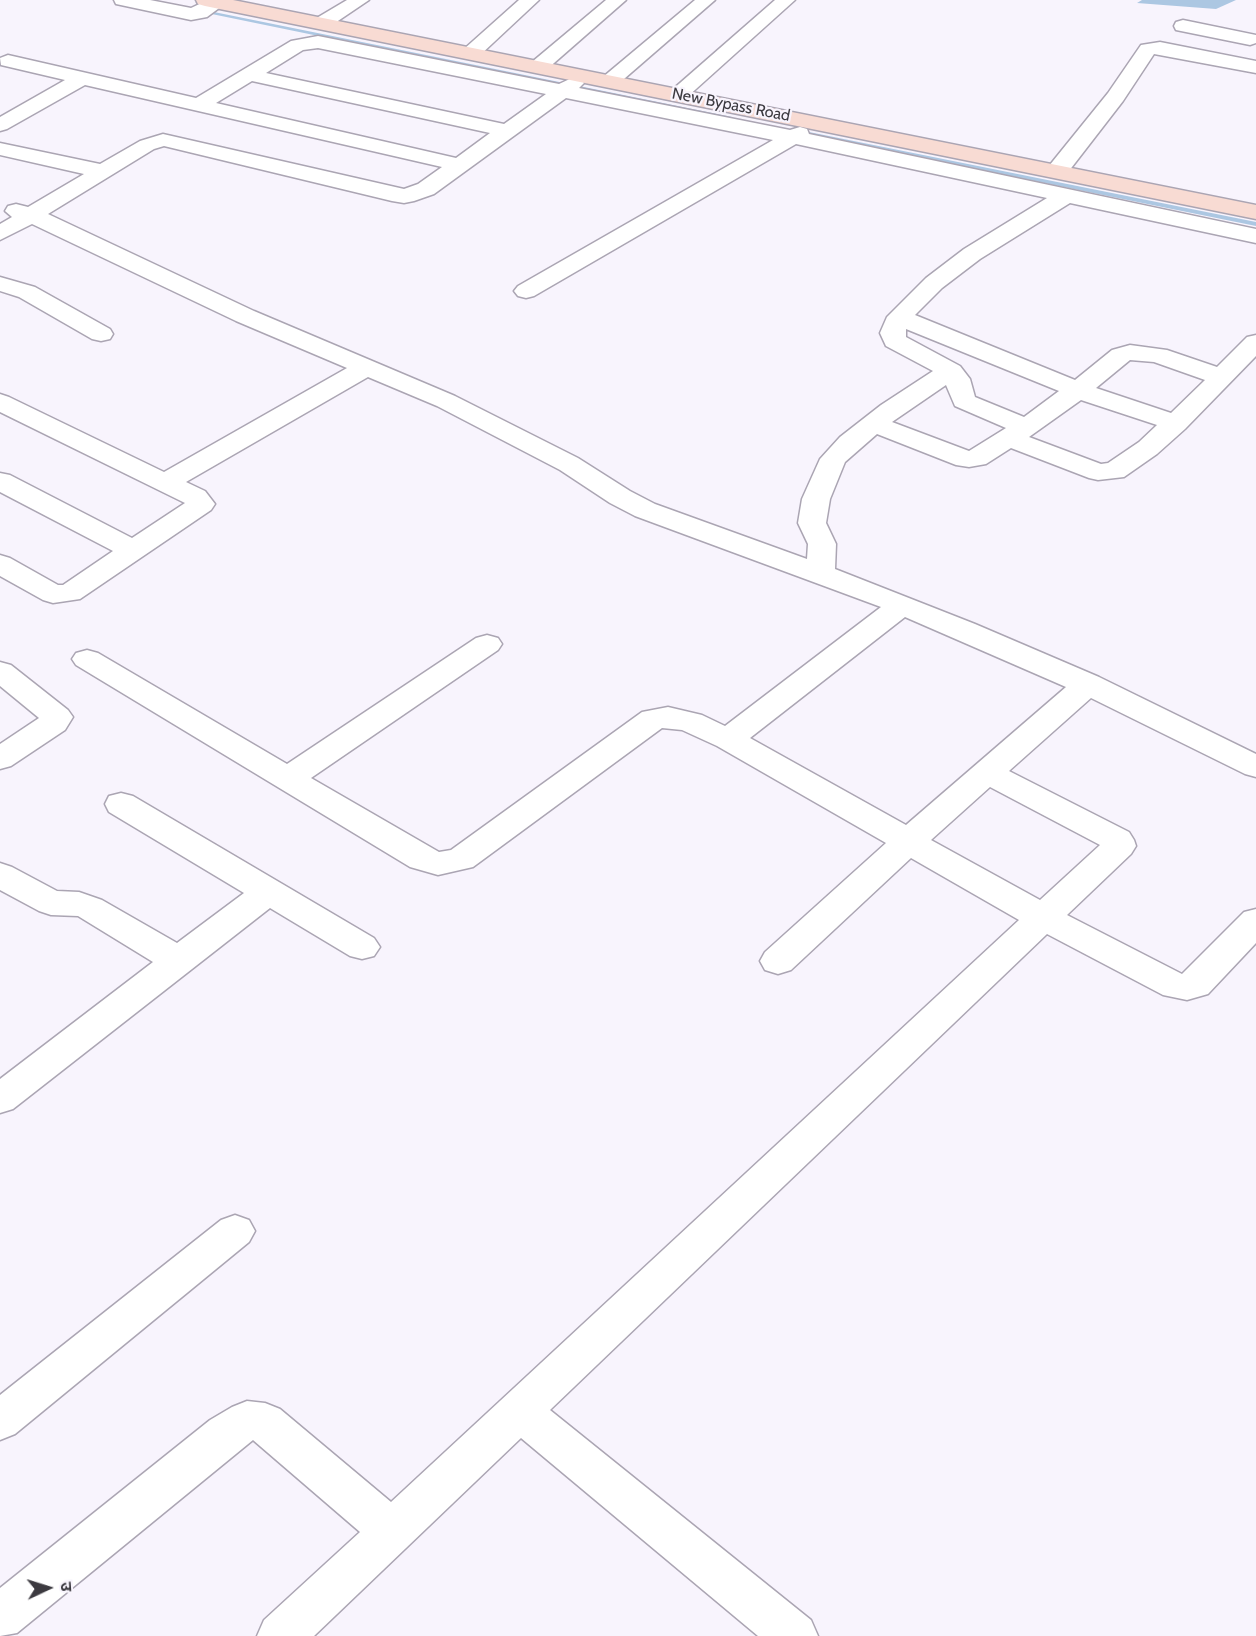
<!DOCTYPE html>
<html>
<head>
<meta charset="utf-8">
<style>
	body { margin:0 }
	#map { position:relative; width:1256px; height:1636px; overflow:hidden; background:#f8f4fd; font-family:Cabin,"Noto Sans Devanagari",sans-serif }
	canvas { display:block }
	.north { position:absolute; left:18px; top:1558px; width:60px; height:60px; -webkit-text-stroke:4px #f8f4fd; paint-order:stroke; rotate:86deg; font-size:16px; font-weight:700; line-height:24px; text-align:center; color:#3c3a40 }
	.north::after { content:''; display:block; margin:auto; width:21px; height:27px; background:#3c3a40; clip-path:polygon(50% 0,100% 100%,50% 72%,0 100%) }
</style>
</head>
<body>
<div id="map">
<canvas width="1256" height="1636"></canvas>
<div class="north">उ</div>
</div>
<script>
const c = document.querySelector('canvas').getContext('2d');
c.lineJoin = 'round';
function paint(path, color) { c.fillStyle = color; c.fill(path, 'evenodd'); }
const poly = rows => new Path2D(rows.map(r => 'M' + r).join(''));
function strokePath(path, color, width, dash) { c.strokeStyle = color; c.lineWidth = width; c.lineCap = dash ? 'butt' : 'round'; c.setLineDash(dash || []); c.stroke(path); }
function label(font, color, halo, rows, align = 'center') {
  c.font = font + ' Cabin,sans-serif'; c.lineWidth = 4.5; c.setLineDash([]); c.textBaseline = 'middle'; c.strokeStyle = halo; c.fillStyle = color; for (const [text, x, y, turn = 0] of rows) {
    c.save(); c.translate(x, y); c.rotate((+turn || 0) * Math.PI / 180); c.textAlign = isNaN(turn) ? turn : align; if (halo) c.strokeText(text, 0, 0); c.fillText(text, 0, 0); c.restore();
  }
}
paint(poly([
	[1142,0,1236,0,1216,9,1137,3]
]), '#acc7e2');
paint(poly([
	[204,10,732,117,735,119,732,121,202,12,202,11,204,10],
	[804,131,1256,222,1256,226,802,134,802,132,804,131]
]), '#acc7e2');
const street = poly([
	[114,0,150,0,191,8,208,0,230,0,207,17,191,20,116,4,114,0],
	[347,0,369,0,329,27,315,27,313,23,315,19,347,0],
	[519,0,539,0,478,57,464,57,461,53,464,49,519,0],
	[606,0,626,0,546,70,532,70,529,66,532,62,606,0],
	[695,0,715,0,617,85,603,85,600,81,603,77,695,0],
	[775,0,795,0,686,98,672,98,669,94,672,90,775,0],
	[1183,20,1256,35,1256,43,1250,45,1176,30,1174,26,1176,22,1183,20],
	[318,36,559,84,574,77,581,79,584,83,579,88,790,130,800,127,807,129,809,134,1256,229,1256,243,1070,203,980,259,942,288,915,315,1075,380,1112,350,1130,345,1167,350,1217,367,1247,337,1256,335,1256,356,1185,429,1157,454,1124,477,1098,480,1089,478,1011,448,986,464,969,467,956,465,877,434,845,462,830,499,826,523,836,544,835,569,975,624,1099,677,1256,754,1256,777,1245,774,1091,698,1009,771,1129,832,1134,840,1136,846,1131,854,1067,915,1182,974,1244,912,1256,909,1256,943,1208,994,1187,1000,1163,995,1047,934,550,1410,811,1620,818,1636,758,1636,521,1438,314,1636,257,1636,264,1620,360,1532,253,1440,17,1633,0,1636,0,1588,210,1420,232,1407,247,1401,265,1403,280,1409,391,1502,1019,920,911,858,791,970,778,974,765,970,760,961,765,952,886,843,717,746,682,730,662,728,473,867,438,875,410,867,76,665,72,659,76,653,87,650,98,653,287,764,476,638,487,635,498,638,502,644,498,650,311,778,439,852,451,850,642,712,668,707,702,715,725,726,881,607,635,516,610,503,560,470,437,406,368,377,186,482,205,491,215,504,211,510,80,599,53,603,43,600,0,576,0,555,10,558,58,585,63,585,113,551,0,492,0,473,10,475,132,538,185,503,0,412,0,394,9,397,164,472,347,368,236,321,32,224,0,240,0,224,12,217,5,211,8,206,16,204,28,207,84,174,0,155,0,143,100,164,140,141,163,134,404,189,418,184,442,167,85,85,7,129,0,131,0,117,65,80,1,65,0,58,8,55,196,98,291,41,318,36],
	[318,48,546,94,504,124,266,73,303,50,318,48],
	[252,81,490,133,456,158,216,103,252,81],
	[566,98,773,140,518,286,514,291,518,296,526,298,534,296,796,144,1047,198,964,249,926,278,887,317,880,333,886,346,933,371,881,405,840,437,820,459,802,499,798,523,808,544,807,559,655,504,630,491,578,458,455,396,254,311,48,214,154,149,164,146,392,201,404,203,414,201,434,194,566,98],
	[906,329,1059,391,1024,417,975,397,970,379,960,366,906,337,906,329],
	[1130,360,1154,362,1205,380,1171,413,1096,388,1130,360],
	[946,385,955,406,1006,428,969,451,892,422,946,385],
	[1081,400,1157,425,1139,442,1108,463,1101,464,1029,437,1081,400],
	[905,617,1066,687,906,825,750,738,905,617],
	[990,787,1100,845,1040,900,931,840,990,787],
	[1160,42,1256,61,1256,73,1154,54,1123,101,1065,176,1057,177,1049,176,1046,171,1049,166,1108,93,1141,45,1160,42],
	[0,277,35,287,110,329,113,334,110,339,101,341,92,339,19,297,0,291,0,277],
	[0,662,11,665,68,710,73,717,65,730,11,766,0,769,0,744,39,718,0,686,0,662],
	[121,793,133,796,374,938,380,947,374,956,362,959,350,956,270,908,13,1109,0,1113,0,1079,153,962,78,916,51,915,39,911,0,890,0,863,12,867,57,891,79,892,102,900,177,943,244,893,109,812,105,804,109,796,121,793],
	[235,1215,249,1220,255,1231,249,1242,15,1434,0,1440,0,1395,221,1220,235,1215]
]);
const secondary = poly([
	[196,0,233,0,1256,205,1256,219,205,6,198,4,196,0]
]);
strokePath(street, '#aba5b3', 3);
strokePath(secondary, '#aba5b3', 3);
paint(street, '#fff');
paint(secondary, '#f8dbd3');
label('16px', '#3c3a40', '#f8f4fd', [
	["New Bypass Road",731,105,11]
]);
</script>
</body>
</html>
